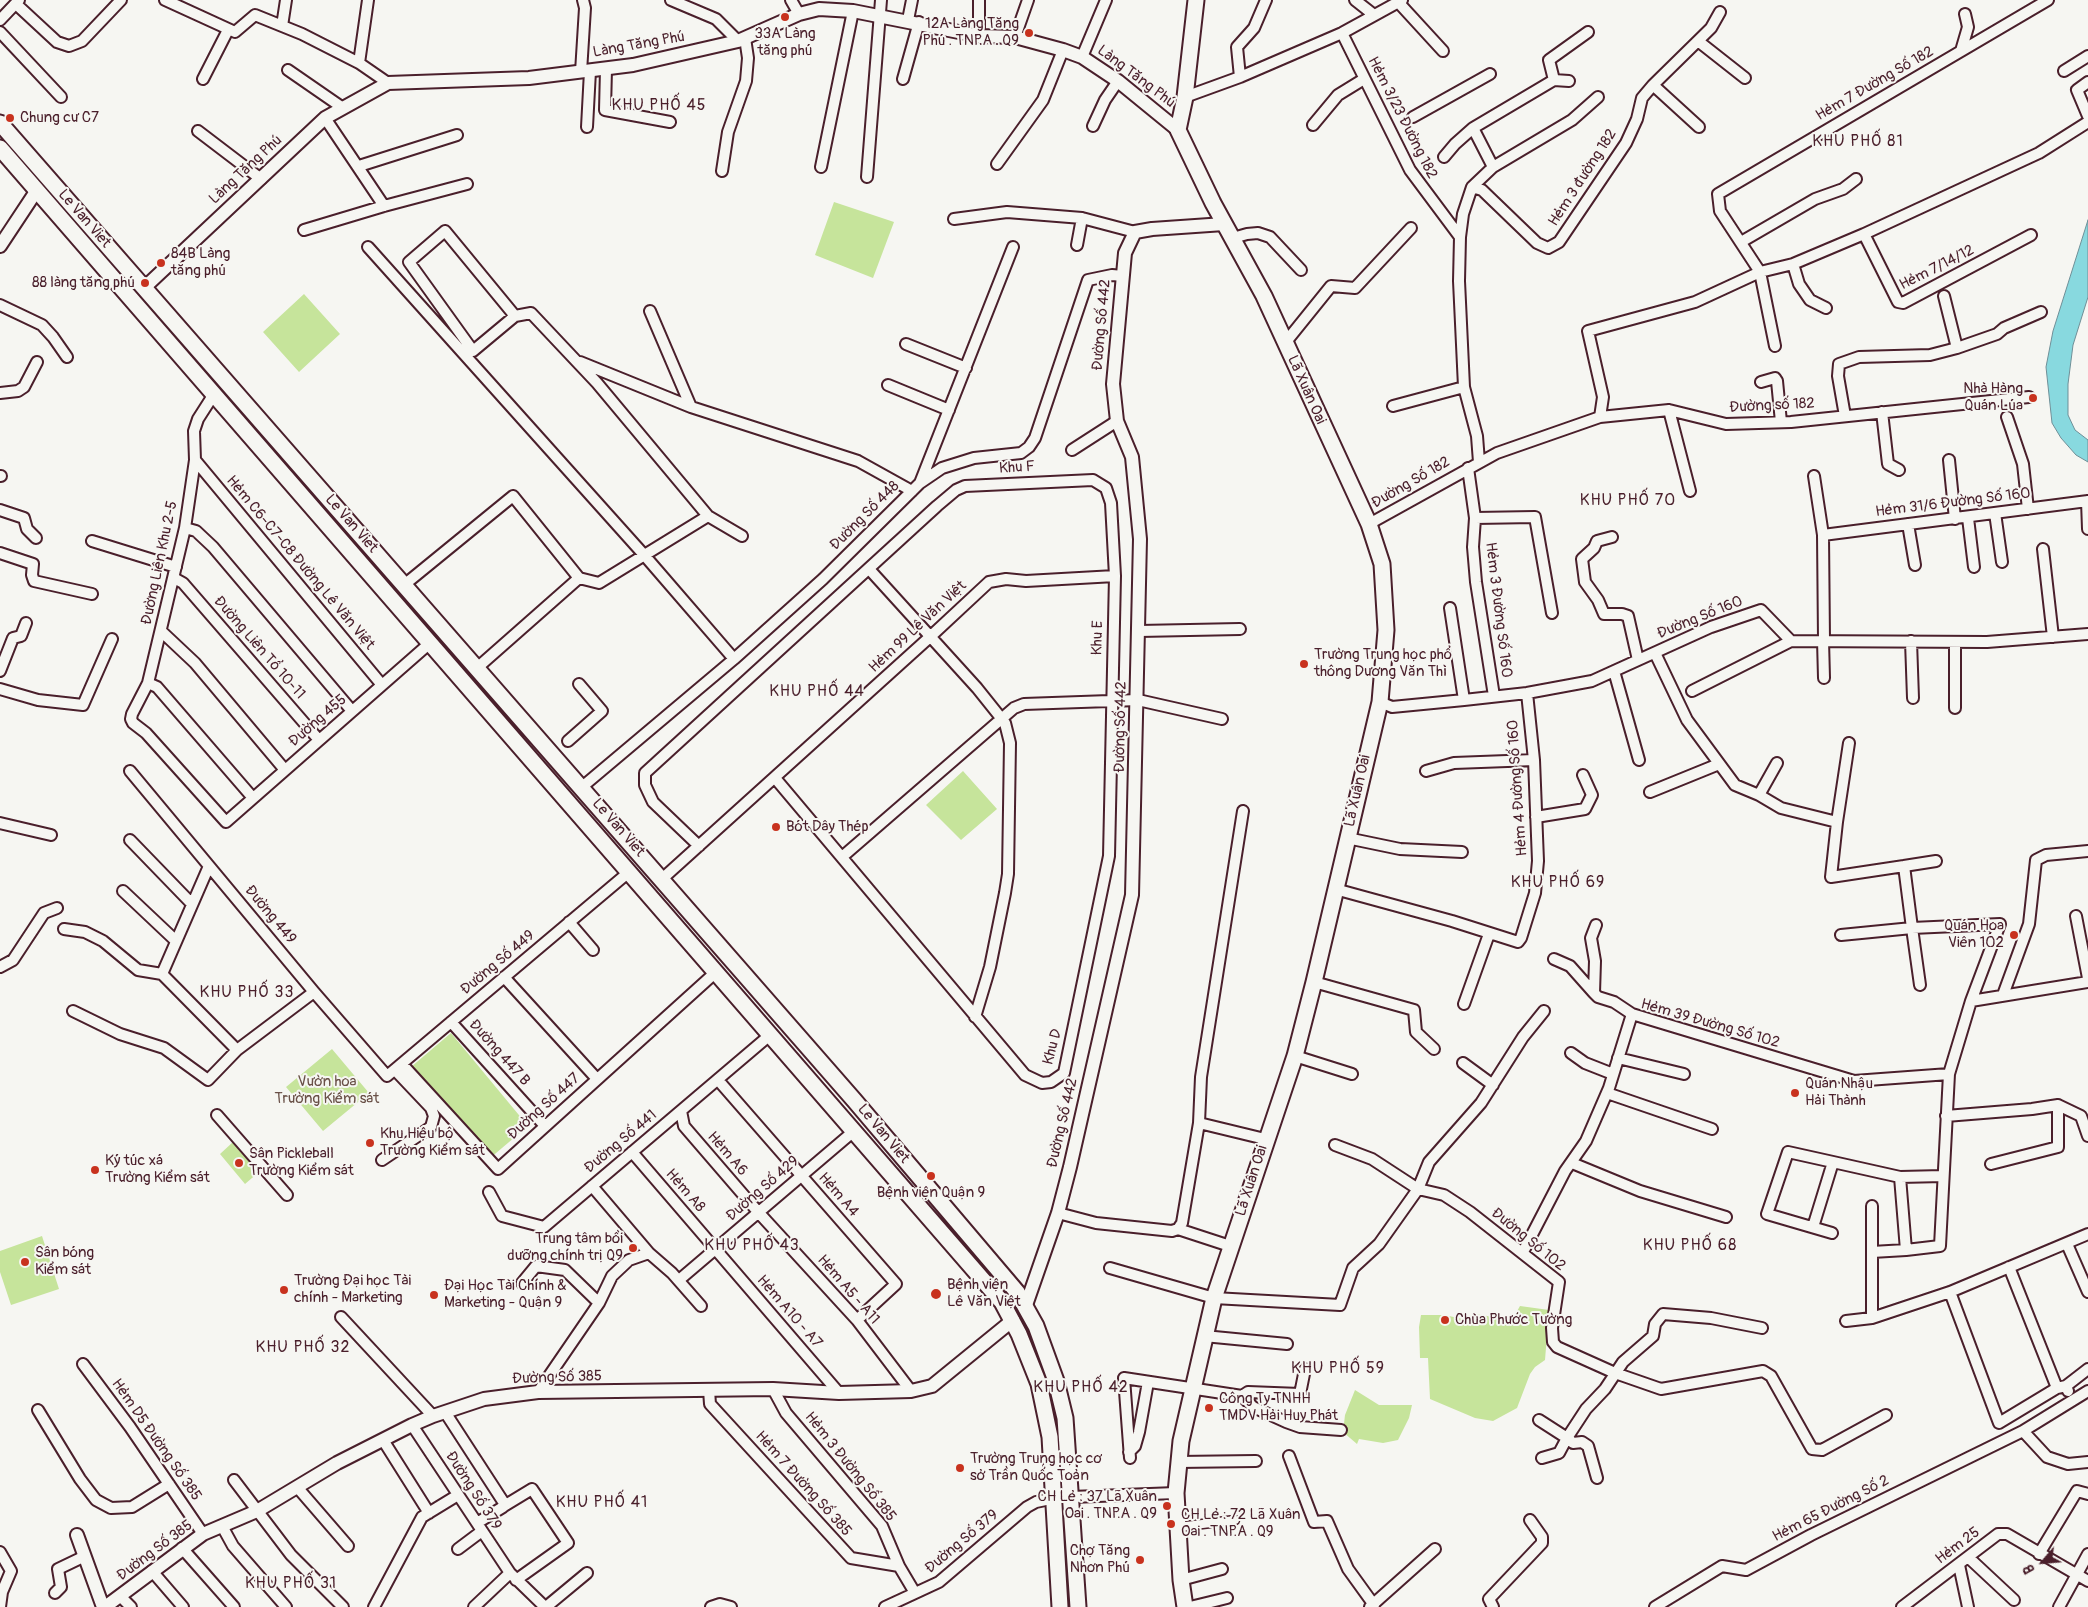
<!DOCTYPE html>
<html>
<head>
<meta charset="utf-8">
<style>
	body { margin:0 }
	#map { position:relative; width:2088px; height:1607px; overflow:hidden; background:#f6f6f2; font-family:Pangolin,sans-serif }
	canvas { display:block }
	.north { position:absolute; left:2018px; top:1537px; width:50px; height:50px; -webkit-text-stroke:4px #f6f6f2; paint-order:stroke; rotate:243deg; font-size:14px; font-weight:700; line-height:20px; text-align:center; color:#4a1f2b }
	.north::after { content:''; display:block; margin:auto; width:18px; height:22px; background:#4a1f2b; clip-path:polygon(50% 0,100% 100%,50% 72%,0 100%) }
</style>
</head>
<body>
<div id="map">
<canvas width="2088" height="1607"></canvas>
<div class="north">B</div>
</div>
<script>
const c = document.querySelector('canvas').getContext('2d');
c.lineJoin = 'round';
function paint(path, color) { c.fillStyle = color; c.fill(path, 'evenodd'); }
const poly = rows => new Path2D(rows.map(r => 'M' + r).join(''));
function strokePath(path, color, width, dash) { c.strokeStyle = color; c.lineWidth = width; c.lineCap = dash ? 'butt' : 'round'; c.setLineDash(dash || []); c.stroke(path); }
function label(font, color, halo, rows, align = 'center') {
  c.font = font + ' Pangolin,sans-serif'; c.lineWidth = 4; c.setLineDash([]); c.textBaseline = 'middle'; c.strokeStyle = halo; c.fillStyle = color; for (const [text, x, y, turn = 0] of rows) {
    c.save(); c.translate(x, y); c.rotate((+turn || 0) * Math.PI / 180); c.textAlign = isNaN(turn) ? turn : align; if (halo) c.strokeText(text, 0, 0); c.fillText(text, 0, 0); c.restore();
  }
}
paint(poly([
	[834,202,894,222,873,278,815,255],
	[304,294,340,334,299,372,263,332],
	[963,771,997,809,961,840,926,805],
	[451,1033,528,1126,489,1159,411,1067],
	[332,1049,369,1093,323,1131,286,1087],
	[233,1142,259,1172,245,1184,220,1154],
	[42,1236,59,1289,11,1305,0,1272,0,1251],
	[1520,1306,1549,1310,1545,1360,1535,1367,1530,1374,1517,1408,1493,1421,1475,1418,1430,1399,1428,1358,1420,1358,1419,1327,1421,1315,1444,1315,1473,1321,1475,1314,1512,1320],
	[1355,1390,1379,1405,1412,1405,1409,1418,1398,1440,1383,1443,1359,1439,1357,1444,1343,1432,1345,1415]
]), '#c6e49b');
const water = poly([
	[2088,220,2088,297,2073,345,2068,384,2068,415,2075,430,2088,440,2088,462,2076,455,2061,438,2052,423,2046,367,2053,331,2088,220]
]);
paint(water, '#88d9df');
strokePath(water, '#6f8f97', 1);
const pedestrian = poly([
	[1178,1527,1235,1520]
]);
const minor = poly([
	[165,0,235,32,255,15,302,34,359,63,388,83],
	[671,0,716,19,738,41],
	[791,0,799,14],
	[979,0,979,36],
	[1355,0,1374,15],
	[1399,3,1443,51],
	[16,4,57,42,69,46,82,41,121,0],
	[0,20,19,0],
	[908,20,912,0],
	[282,26,286,0],
	[0,32,61,97],
	[1342,33,1410,170,1460,237],
	[1015,37,1028,0],
	[1698,41,1745,78],
	[1961,51,1968,27,1965,14],
	[1082,57,1106,0],
	[359,63,368,0],
	[606,69,605,110,670,122],
	[288,70,343,108],
	[2064,71,2088,56],
	[581,72,585,8,583,0],
	[1240,77,1237,47,1254,28,1266,0],
	[203,79,228,30],
	[903,79,919,22],
	[1554,80,1549,60,1588,32],
	[2088,82,2077,90,2088,116],
	[1653,85,1699,127],
	[1185,97,1240,77,1342,33,1402,0],
	[1413,117,1490,74],
	[325,118,384,206],
	[1313,125,1338,95,1364,79],
	[1093,126,1105,100,1118,81],
	[587,127,590,71],
	[198,131,261,179],
	[1444,157,1455,144,1473,128],
	[997,164,1043,100,1063,50],
	[359,166,457,135],
	[821,167,853,11],
	[1493,167,1473,128,1554,80,1569,81],
	[722,171,728,132,746,81,748,58,745,38],
	[867,177,881,0],
	[1472,187,1493,167,1572,120,1598,97],
	[954,219,1007,212,1082,218],
	[304,230,384,206,467,184],
	[1864,234,1898,302,1903,303,2031,235],
	[1233,238,1247,234,1258,233,1270,237,1301,270],
	[1741,242,1815,199,1843,189,1856,179],
	[1077,245,1082,218,1135,232],
	[368,247,645,556,734,659],
	[1793,264,1799,284,1810,300,1826,308],
	[0,305,42,325,53,337,67,357],
	[650,311,691,407],
	[515,316,445,231,409,262,473,351,515,316,531,313,597,383,708,516,742,536],
	[1285,343,1331,286,1355,288,1411,228],
	[906,344,966,368],
	[1775,346,1760,272,1793,264,1864,234,2039,153,2088,122],
	[1957,348,1997,334,2004,328,2041,312],
	[580,362,691,407,858,461,912,491],
	[1761,382,1775,378,1777,381,1781,422],
	[888,385,949,410],
	[0,393,18,391,24,387,37,362],
	[214,394,198,419,194,431,195,460,185,528,148,683,132,714,131,719,133,723,146,733,226,822,430,643],
	[1393,406,1464,387],
	[1669,410,1690,491],
	[1882,412,1888,464,1899,470],
	[1845,416,1838,376,1839,364,1859,357,1930,355,1957,348,1944,296],
	[1600,417,1603,397,1588,331,1695,302,1760,272,1720,211,1718,194,2048,0],
	[2007,417,2023,464,2028,509],
	[1072,450,1117,421],
	[195,460,382,685],
	[1949,460,1955,519],
	[1479,462,1477,436,1464,387,1459,281,1460,237,1463,214,1472,187,1482,190,1537,243,1548,248,1559,242,1626,143,1637,119,1642,98,1653,85,1711,28,1720,12],
	[1468,468,1475,518,1473,547,1476,582,1494,696],
	[0,476,1,476],
	[1814,476,1823,535,1824,640],
	[920,483,1013,247],
	[2087,501,2088,529],
	[0,510,24,518,27,529,36,538],
	[1995,513,2002,562],
	[1475,518,1535,517,1552,613],
	[1968,518,1974,567],
	[1369,524,1497,453,1600,417,1669,410,1726,424,1791,422,2029,397],
	[1908,524,1915,565],
	[185,528,196,531,213,547,352,711],
	[1823,535,2088,501],
	[1612,537,1597,541,1594,548,1582,559,1585,582,1598,600,1604,614,1622,614,1628,616,1638,660],
	[92,541,176,567],
	[2043,549,2053,637],
	[0,553,33,564,32,575,34,581,92,594],
	[869,569,977,688,1005,723,1010,743,1008,874,1005,893,990,967,975,1017],
	[174,578,183,583,319,740],
	[404,585,513,496,579,578,599,583,708,516],
	[1450,608,1464,700],
	[161,631,195,663,285,770],
	[1139,631,1240,629],
	[1823,640,1824,678],
	[1911,641,1913,698],
	[1955,643,1955,708],
	[1655,653,1687,720,1735,785,1759,795,1781,808,1837,822,1831,877,1904,866,1912,928,2000,924,1971,1001,1949,1074,1940,1246,1906,1250],
	[477,668,579,578],
	[0,671,13,638,21,636,26,623],
	[1614,671,1639,760],
	[148,683,157,687,253,798],
	[0,689,38,700,83,705,112,639],
	[1692,691,1791,641],
	[1380,702,1392,707,1464,700,1527,693,1592,681,1711,627,1761,610,1791,641,1987,642,2088,634],
	[568,741,602,711,579,684],
	[130,771,314,992,387,1076,629,872],
	[1426,771,1454,763,1534,760],
	[582,787,734,659,823,579,920,483,942,468,974,458,1021,453,1029,447,1035,438,1088,280,1112,275,1123,276],
	[1650,792,1719,764],
	[1759,795,1777,763],
	[1536,817,1585,809,1592,795,1583,775],
	[1837,822,1849,743],
	[0,823,51,835],
	[1347,838,1400,849,1462,852],
	[130,840,191,903],
	[699,846,653,802,645,785,645,773,937,506,956,490,965,486,1093,480,1106,488,1111,503,1115,576,1109,856,1064,1073,1051,1082,1042,1083,1025,1075,775,778],
	[842,857,1014,708,1024,704,1138,700,1222,719],
	[209,866,162,974,237,1050],
	[1904,866,1936,861],
	[662,879,931,636,989,582,1006,579,1026,581,1115,576],
	[1335,889,1452,921,1518,942,1521,938,1535,893,1538,861,1534,760,1527,693],
	[123,891,176,941],
	[2076,916,2088,978],
	[569,922,593,950],
	[1596,925,1591,938,1595,961,1594,993,1598,997,1614,1002,1632,1014],
	[64,929,85,932,103,941,138,970,162,974],
	[1841,935,1912,928,1920,985],
	[1554,959,1570,966,1594,993],
	[0,967,13,960,44,913,57,908],
	[504,977,597,1079],
	[1314,982,1414,1010,1416,1032,1434,1049],
	[2003,995,2029,924,2036,860,2046,855,2088,851],
	[1971,1001,2088,982],
	[1464,1004,1489,934],
	[73,1011,120,1034,164,1048,208,1080,237,1050,314,992],
	[451,1022,545,1126],
	[1571,1053,1585,1063,1613,1074],
	[1295,1056,1352,1074],
	[1618,1058,1684,1074],
	[1463,1063,1493,1085],
	[402,1064,498,1169,716,972],
	[718,1080,896,1284,857,1320],
	[1607,1093,1712,1129],
	[2058,1105,2081,1116,2088,1136],
	[681,1111,684,1126,759,1213,857,1320,911,1391],
	[217,1115,287,1195],
	[1946,1116,2032,1109,2058,1105,2058,1147,1991,1164],
	[1199,1123,1265,1139],
	[1335,1145,1372,1159,1418,1189,1429,1162,1481,1103,1523,1037,1544,1011],
	[632,1152,839,1393],
	[382,1160,431,1127,434,1116,431,1108,395,1070],
	[1572,1163,1640,1191,1726,1217],
	[592,1186,649,1253],
	[489,1192,502,1216,544,1227,770,1035],
	[1872,1206,1872,1318,1950,1292,2088,1234],
	[1058,1213,1096,1223,1172,1231,1178,1229,1230,1246],
	[1813,1227,1833,1162,1900,1177],
	[1178,1229,1182,1223,1199,1123,1201,1077,1243,811],
	[1832,1233,1767,1214,1788,1152,1833,1162],
	[2067,1244,2088,1292],
	[1523,1252,1565,1171,1586,1141,1609,1088,1632,1014,1854,1081,1949,1074],
	[1872,1252,1906,1250,1900,1177,1943,1176],
	[2009,1267,2057,1388],
	[1110,1268,1214,1298,1340,1305,1353,1268,1379,1244,1418,1189,1444,1195,1470,1212,1559,1282,1552,1328,1553,1342,1557,1347,1615,1373,1661,1389,1763,1371,1771,1376,1812,1449,1822,1450,1886,1415],
	[679,1280,854,1131],
	[522,1283,536,1266,565,1270,599,1303],
	[1950,1292,1999,1423,2057,1388,2066,1386],
	[341,1317,433,1416],
	[1846,1321,1872,1318],
	[1204,1336,1287,1344],
	[83,1364,130,1427,203,1534],
	[773,1389,786,1413,882,1526,899,1566,915,1593],
	[709,1390,710,1404,851,1558,899,1566],
	[2068,1391,2066,1386,2088,1369],
	[538,1392,599,1303,612,1276,629,1260,649,1253,672,1273,701,1306],
	[1242,1396,1253,1407,1286,1422,1300,1427,1341,1430],
	[38,1410,80,1479,96,1500,111,1508,132,1507,169,1484],
	[445,1412,504,1503,503,1507,477,1523],
	[1539,1420,1567,1438,1586,1409,1605,1389,1623,1362,1653,1336,1655,1324,1663,1314,1711,1318,1762,1328],
	[412,1425,510,1573,545,1607],
	[2023,1431,2047,1457,2068,1464,2088,1462],
	[383,1440,429,1513],
	[1129,1452,1135,1446,1139,1432,1148,1382],
	[1289,1456,1314,1522,1327,1521,1348,1569,1374,1605],
	[1130,1458,1124,1378,1242,1396,1248,1392,1300,1394,1305,1369],
	[1542,1458,1559,1453,1567,1438,1573,1443,1582,1442,1588,1446,1597,1478],
	[1178,1462,1256,1461],
	[234,1480,291,1555,343,1607],
	[297,1487,348,1546],
	[1071,1497,1176,1493],
	[504,1506,532,1489,568,1543,516,1580],
	[222,1526,233,1546,286,1607],
	[182,1548,234,1607],
	[458,1549,482,1531],
	[0,1552,11,1571,2,1592,0,1607],
	[2039,1554,2077,1491,2088,1494],
	[1969,1558,2014,1600],
	[1959,1565,1968,1607],
	[152,1571,183,1607],
	[1181,1580,1222,1569],
	[55,1593,61,1587,58,1569,83,1557],
	[121,1597,131,1607],
	[374,1607,422,1517,458,1495],
	[474,1607,510,1573],
	[546,1607,587,1573],
	[711,1607,720,1604,731,1607],
	[885,1607,939,1582,1027,1507,1036,1502,1055,1498],
	[1190,1607,1227,1598],
	[1370,1607,1435,1549],
	[1493,1607,1489,1599,1542,1543,1542,1537,1530,1520],
	[1655,1607,1722,1566,1746,1570,1811,1535,2023,1431,2088,1391],
	[1902,1607,1998,1534,2007,1534,2088,1581],
	[2059,1607,2088,1554]
]);
const tertiary = poly([
	[0,246,37,190],
	[144,288,325,118,388,83,529,78,633,65,738,41,799,14,819,9,853,11,979,36,1015,37,1063,50,1082,57,1118,81,1178,130],
	[1026,1305,1058,1213,1070,1167,1132,895,1140,539,1132,457,1117,421,1113,384,1125,253,1135,232,1152,229,1224,224],
	[77,1535,103,1607],
	[105,1607,203,1534,257,1511,337,1463,412,1425,433,1416,484,1399,538,1392,773,1389,839,1393,911,1391,932,1386,1013,1320]
]);
const secondary = poly([
	[0,123,854,1100,1017,1292,1036,1326,1056,1381,1065,1418,1078,1607],
	[0,148,1002,1302,1019,1334,1039,1384,1050,1437,1060,1607],
	[1185,1607,1181,1580,1176,1493,1181,1441,1214,1298,1295,1056,1314,982,1380,702,1386,630,1382,564,1369,524,1264,296,1213,203,1178,130,1185,97,1196,0]
]);
strokePath(pedestrian, '#4a1f2b', 11);
strokePath(minor, '#4a1f2b', 14);
strokePath(tertiary, '#4a1f2b', 16);
strokePath(secondary, '#4a1f2b', 19);
strokePath(pedestrian, '#f6f6f2', 8);
strokePath(minor, '#f6f6f2', 10);
strokePath(tertiary, '#f6f6f2', 12);
strokePath(secondary, '#f6f6f2', 15);
for (const [x, y, r, color] of [
	[785,17,5,"#c8321e"],
	[1029,33,5,"#c8321e"],
	[10,118,5,"#c8321e"],
	[161,263,5,"#c8321e"],
	[145,283,5,"#c8321e"],
	[2033,398,5,"#c8321e"],
	[1304,664,5,"#c8321e"],
	[776,827,5,"#c8321e"],
	[2014,935,5,"#c8321e"],
	[1795,1093,5,"#c8321e"],
	[370,1143,5,"#c8321e"],
	[239,1163,5,"#c8321e"],
	[95,1170,5,"#c8321e"],
	[931,1176,5,"#c8321e"],
	[633,1248,5,"#c8321e"],
	[25,1262,5,"#c8321e"],
	[284,1290,5,"#c8321e"],
	[936,1294,6,"#c8321e"],
	[434,1295,5,"#c8321e"],
	[1445,1320,5,"#c8321e"],
	[1209,1408,5,"#c8321e"],
	[960,1468,5,"#c8321e"],
	[1167,1506,5,"#c8321e"],
	[1171,1524,5,"#c8321e"],
	[1140,1560,5,"#c8321e"]
]) { const dot = new Path2D(); dot.arc(x, y, r, 0, 2 * Math.PI); c.fillStyle = color; c.fill(dot); strokePath(dot, '#f6f6f2', 2); }
label('15px', '#4a1f2b', '#f6f6f2', [
	["12A Làng Tăng",1019,24,"right"],
	["Phú . TNP.A . Q9",1019,41,"right"],
	["33A Làng",785,34,"center"],
	["tăng phú",785,51,"center"],
	["Chung cư C7",20,118],
	["84B Làng",171,254],
	["tăng phú",171,271],
	["88 làng tăng phú",135,283,"right"],
	["Nhà Hàng",2023,389,"right"],
	["Quán Lúa",2023,406,"right"],
	["Trường Trung học phổ",1314,655],
	["thông Dương Văn Thì",1314,672],
	["Bót Dây Thép",786,827],
	["Quán Hoa",2004,926,"right"],
	["Viên 102",2004,943,"right"],
	["Quán Nhậu",1805,1084],
	["Hải Thành",1805,1101],
	["Khu Hiệu bộ",380,1134],
	["Trường Kiểm sát",380,1151],
	["Sân Pickleball",249,1154],
	["Trường Kiểm sát",249,1171],
	["Ký túc xá",105,1161],
	["Trường Kiểm sát",105,1178],
	["Bệnh viện Quận 9",931,1193,"center"],
	["Trung tâm bồi",623,1239,"right"],
	["dưỡng chính trị Q9",623,1256,"right"],
	["Sân bóng",35,1253],
	["Kiểm sát",35,1270],
	["Trường Đại học Tài",294,1281],
	["chính - Marketing",294,1298],
	["Bệnh viện",947,1285],
	["Lê Văn Việt",947,1302],
	["Đại Học Tài Chính &",444,1286],
	["Marketing - Quận 9",444,1303],
	["Chùa Phước Tường",1455,1320],
	["Công Ty TNHH",1219,1399],
	["TMDV Hải Huy Phát",1219,1416],
	["Trường Trung học cơ",970,1459],
	["sở Trần Quốc Toản",970,1476],
	["CH Lẻ : 37 Lã Xuân",1157,1497,"right"],
	["Oai . TNP.A . Q9",1157,1514,"right"],
	["CH Lẻ : 72 Lã Xuân",1181,1515],
	["Oai . TNP.A . Q9",1181,1532],
	["Chợ Tăng",1130,1551,"right"],
	["Nhơn Phú",1130,1568,"right"]
], 'left');
label('15px', '#4a1f2b', '#f6f6f2', [
	["Làng Tăng Phú",639,45,-10],
	["Làng Tăng Phú",1136,77,37],
	["Hẻm 7 Đường Số 182",1875,84,-30],
	["Hẻm 3/23 Đường 182",1402,118,63],
	["Làng Tăng Phú",246,170,-43],
	["Hẻm 3 đường 182",1583,178,-57],
	["Le Van Viet",84,219,49],
	["Hẻm 7/14/12",1937,268,-27],
	["Đường Số 442",1102,325,-85],
	["Lã Xuân Oai",1306,390,66],
	["Đường số 182",1772,406,-3],
	["Khu F",1017,468,-3],
	["Đường Số 182",1411,483,-30],
	["Hẻm 31/6 Đường Số 160",1953,503,-7],
	["Đường Số 448",865,516,-45],
	["Le Van Viet",351,524,49],
	["Đường Liên Khu 2-5",160,563,-78],
	["Hẻm C6-C7-C8 Đường Lê Văn Việt",300,563,50],
	["Hẻm 3 Đường Số 160",1498,610,83],
	["Đường Số 160",1700,618,-22],
	["Hẻm 99 Lê Văn Việt",918,627,-43],
	["Khu E",1098,638,-88],
	["Đường Liên Tổ 10-11",259,648,49],
	["Đường 455",318,721,-41],
	["Đường Số 442",1121,727,-89],
	["Hẻm 4 Đường Số 160",1518,788,-94],
	["Lã Xuân Oai",1358,791,-77],
	["Le Van Viet",618,828,49],
	["Đường 449",270,915,50],
	["Đường Số 449",498,963,-40],
	["Hẻm 39 Đường Số 102",1710,1024,16],
	["Khu D",1053,1047,-75],
	["Đường 447 B",499,1053,48],
	["Đường Số 447",544,1107,-42],
	["Đường Số 442",1063,1123,-77],
	["Le Van Viet",883,1134,50],
	["Đường Số 441",621,1142,-40],
	["Hẻm A6",727,1154,49],
	["Lã Xuân Oai",1252,1181,-72],
	["Đường Số 429",763,1189,-41],
	["Hẻm A8",685,1191,49],
	["Hẻm A4",838,1195,49],
	["Đường Số 102",1528,1240,39],
	["Hẻm A5 - A11",848,1290,49],
	["Hẻm A10 - A7",789,1312,49],
	["Đường Số 385",557,1378,-2],
	["Hẻm D5 Đường Số 385",156,1440,55],
	["Hẻm 3 Đường Số 385",850,1467,51],
	["Hẻm 7 Đường Số 385",803,1484,48],
	["Đường Số 379",473,1491,57],
	["Hẻm 65 Đường Số 2",1831,1509,-27],
	["Đường Số 379",962,1542,-40],
	["Hẻm 25",1958,1546,-37],
	["Đường Số 385",155,1551,-37]
]);
label('15px', '#695047', '#f6f6f2', [
	["Vườn hoa",327,1082],
	["Trường Kiểm sát",327,1099]
]);
c.letterSpacing = '1px';
label('16px', '#4a1f2b', '#f6f6f2', [
	["KHU PHỐ 45",659,106],
	["KHU PHỐ 81",1858,142],
	["KHU PHỐ 70",1628,501],
	["KHU PHỐ 44",817,692],
	["KHU PHỐ 69",1558,883],
	["KHU PHỐ 33",247,993],
	["KHU PHỐ 43",752,1246],
	["KHU PHỐ 68",1690,1246],
	["KHU PHỐ 32",303,1348],
	["KHU PHỐ 59",1338,1369],
	["KHU PHỐ 42",1081,1388],
	["KHU PHỐ 41",602,1503],
	["KHU PHỐ 31",291,1584]
]);
c.letterSpacing = '0px';
</script>
</body>
</html>
